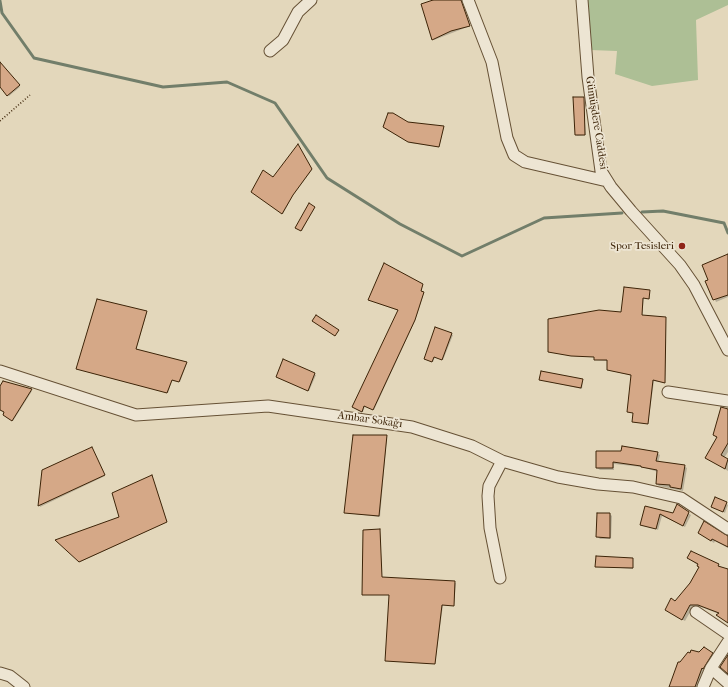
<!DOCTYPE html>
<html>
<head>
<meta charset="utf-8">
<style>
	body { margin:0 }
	canvas { display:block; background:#e3d7bb }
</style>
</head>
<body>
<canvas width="728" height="687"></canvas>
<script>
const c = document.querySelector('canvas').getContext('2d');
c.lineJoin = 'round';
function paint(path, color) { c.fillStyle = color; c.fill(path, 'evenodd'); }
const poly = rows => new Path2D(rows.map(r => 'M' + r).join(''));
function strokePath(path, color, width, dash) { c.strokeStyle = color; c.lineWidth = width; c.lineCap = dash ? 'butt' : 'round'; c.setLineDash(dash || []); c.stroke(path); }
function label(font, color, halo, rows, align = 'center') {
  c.font = font + ' "IM FELL French Canon",serif'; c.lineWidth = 3.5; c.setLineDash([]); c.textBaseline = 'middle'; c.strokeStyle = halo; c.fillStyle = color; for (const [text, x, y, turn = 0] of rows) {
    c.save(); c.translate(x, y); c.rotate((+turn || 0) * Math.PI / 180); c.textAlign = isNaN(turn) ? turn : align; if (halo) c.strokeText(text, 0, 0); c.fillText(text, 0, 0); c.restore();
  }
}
paint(poly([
	[587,0,728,0,728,5,696,20,698,80,652,86,615,74,617,51,590,50]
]), '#adbf95');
paint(poly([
	[439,0,462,0,470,26,434,40],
	[0,63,20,87,9,96,0,86],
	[583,98,586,135,577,136,576,135],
	[408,122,444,127,439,147,410,143,385,128],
	[298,145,312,170,293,195,283,214,252,192,273,179],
	[314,207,302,231,297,228],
	[728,255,728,297,716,302,707,281],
	[384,264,422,284,421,292,424,293,415,321,374,410,365,406,363,412,354,408,399,311,369,300],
	[650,291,650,299,644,298,642,316,666,319,665,383,654,381,648,424,634,422,634,413,628,412,632,376,609,370,608,361,596,360,595,357,573,356,549,352,622,313],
	[147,312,136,350,187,363,180,382,172,381,168,393,77,369],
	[436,328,453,335,443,360,435,357,433,362,426,359],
	[284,361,316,375,309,391,278,378],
	[541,372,583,380,582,389,541,380],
	[4,382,32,391,13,421,5,416,6,412,0,409,0,389],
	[728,410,728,452,724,458,728,460,728,471,707,458,717,439,714,435],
	[387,436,380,517,346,513],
	[92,449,105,476,40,507,43,471],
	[597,452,657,453,660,455,658,463,684,466,687,468,683,491,659,486,657,484,658,472,642,467,614,464,614,470,600,470,597,468],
	[152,476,167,522,80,562,57,541,121,517],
	[716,498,728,505,725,513,712,506],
	[677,506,691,515,685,527,662,516,658,530,641,524,646,507,673,514],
	[610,514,612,516,611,539,600,539,598,537],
	[380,530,382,578,456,583,454,606,443,605,435,664,386,661,390,595,363,595],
	[702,535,728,538,728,548,715,541,714,543],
	[691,552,728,570,728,623,718,615,719,614,701,607,693,607,685,621,669,612,691,583,700,567,688,558],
	[633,559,633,569,596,566],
	[700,653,712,654,715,657,699,687,673,687,691,654]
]), '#0003');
strokePath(poly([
	[0,1,2,13,34,58,163,87,227,82,275,103,327,178,400,224,462,256,544,218,622,213],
	[642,212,663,211,724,223,728,233]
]), '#727e6a', 3);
const building = poly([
	[433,0,461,0,470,26,451,31,432,40,421,4,433,0],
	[0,62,20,85,7,96,0,87,0,62],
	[573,97,584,97,585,135,575,135,573,97],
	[388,113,393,113,408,122,444,126,439,147,408,142,383,127,388,113],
	[298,144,312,169,293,195,282,214,251,192,263,170,273,177,298,144],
	[309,203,315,207,301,231,295,228,309,203],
	[728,254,728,295,713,300,705,281,708,280,702,265,728,254],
	[384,263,423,284,421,291,424,292,415,320,373,410,364,406,362,412,352,407,398,310,368,300,384,263],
	[624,287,650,290,649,299,643,298,642,315,666,317,665,383,653,380,648,424,632,422,633,413,627,412,631,375,607,370,607,360,594,360,594,357,571,356,548,352,548,319,599,310,621,312,624,287],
	[97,299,147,311,136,349,187,362,179,382,172,380,167,393,76,369,97,299],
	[316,315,339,330,335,336,312,321,316,315],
	[435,327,452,333,442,360,434,357,432,362,424,359,435,327],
	[283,359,315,373,308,391,276,377,283,359],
	[541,371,583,379,581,388,539,380,541,371],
	[3,381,32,389,12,421,3,415,4,412,0,410,0,386,3,381],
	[721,407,728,409,728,443,721,455,728,459,725,469,705,458,717,437,713,435,721,407],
	[353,435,387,435,379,516,344,513,353,435],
	[622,446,658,452,656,461,685,465,681,489,670,487,670,485,656,484,657,470,641,467,641,466,613,462,613,468,596,468,596,451,621,451,622,446],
	[92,447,105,475,38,506,42,470,92,447],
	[152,475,167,522,79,562,55,540,119,517,112,493,152,475],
	[715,497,727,502,723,512,711,507,715,497],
	[677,504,689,512,683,526,660,514,656,529,640,525,645,506,673,513,677,504],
	[597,513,610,513,610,538,596,537,597,513],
	[704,521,728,536,728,547,712,539,711,541,698,533,704,521],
	[380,529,382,577,455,581,454,606,442,605,435,664,385,661,389,595,362,595,363,530,380,529],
	[691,551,719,564,718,566,728,569,728,623,716,615,719,613,698,605,690,605,682,620,665,610,671,598,675,601,690,583,699,567,697,566,698,564,687,558,691,551],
	[596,556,633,558,633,568,595,567,596,556],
	[704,647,713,653,703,669,702,668,695,687,669,687,678,662,680,662,688,652,690,653,691,650,699,652,704,647],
	[728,655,728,674,720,667,728,655]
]);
paint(building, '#d5a887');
strokePath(building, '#3d2408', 1);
const minor = poly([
	[468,0,492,62,507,138,514,155,525,162,607,181],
	[582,0,588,77,601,171,611,187,631,211,680,265,694,285,728,350],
	[270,51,283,40,298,12,311,0],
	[0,371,136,415,268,406,412,427,472,446,502,461,558,477,598,484,633,487,681,498,728,529],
	[668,392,728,401],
	[500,578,490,528,488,496,489,486,502,461],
	[696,612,728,634],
	[711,668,728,683],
	[0,673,10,676,24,687],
	[703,687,711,668,728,642]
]);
strokePath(minor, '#665135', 13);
strokePath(poly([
	[0,121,30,95]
]), '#3d2408', 1.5, [1, 2]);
strokePath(minor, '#ede5d3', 11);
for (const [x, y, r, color] of [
	[682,246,4,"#8f2418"]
]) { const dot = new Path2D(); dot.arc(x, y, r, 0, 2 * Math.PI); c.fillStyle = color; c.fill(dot); strokePath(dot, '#ede5d3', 1.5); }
label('11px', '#3d2408', '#ede5d3', [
	["Gümüşdere Caddesi",596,123,81],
	["Ambar Sokağı",370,420,8]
]);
label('11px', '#3d2408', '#ede5d3', [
	["Spor Tesisleri",674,246]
], 'right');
</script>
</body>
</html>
